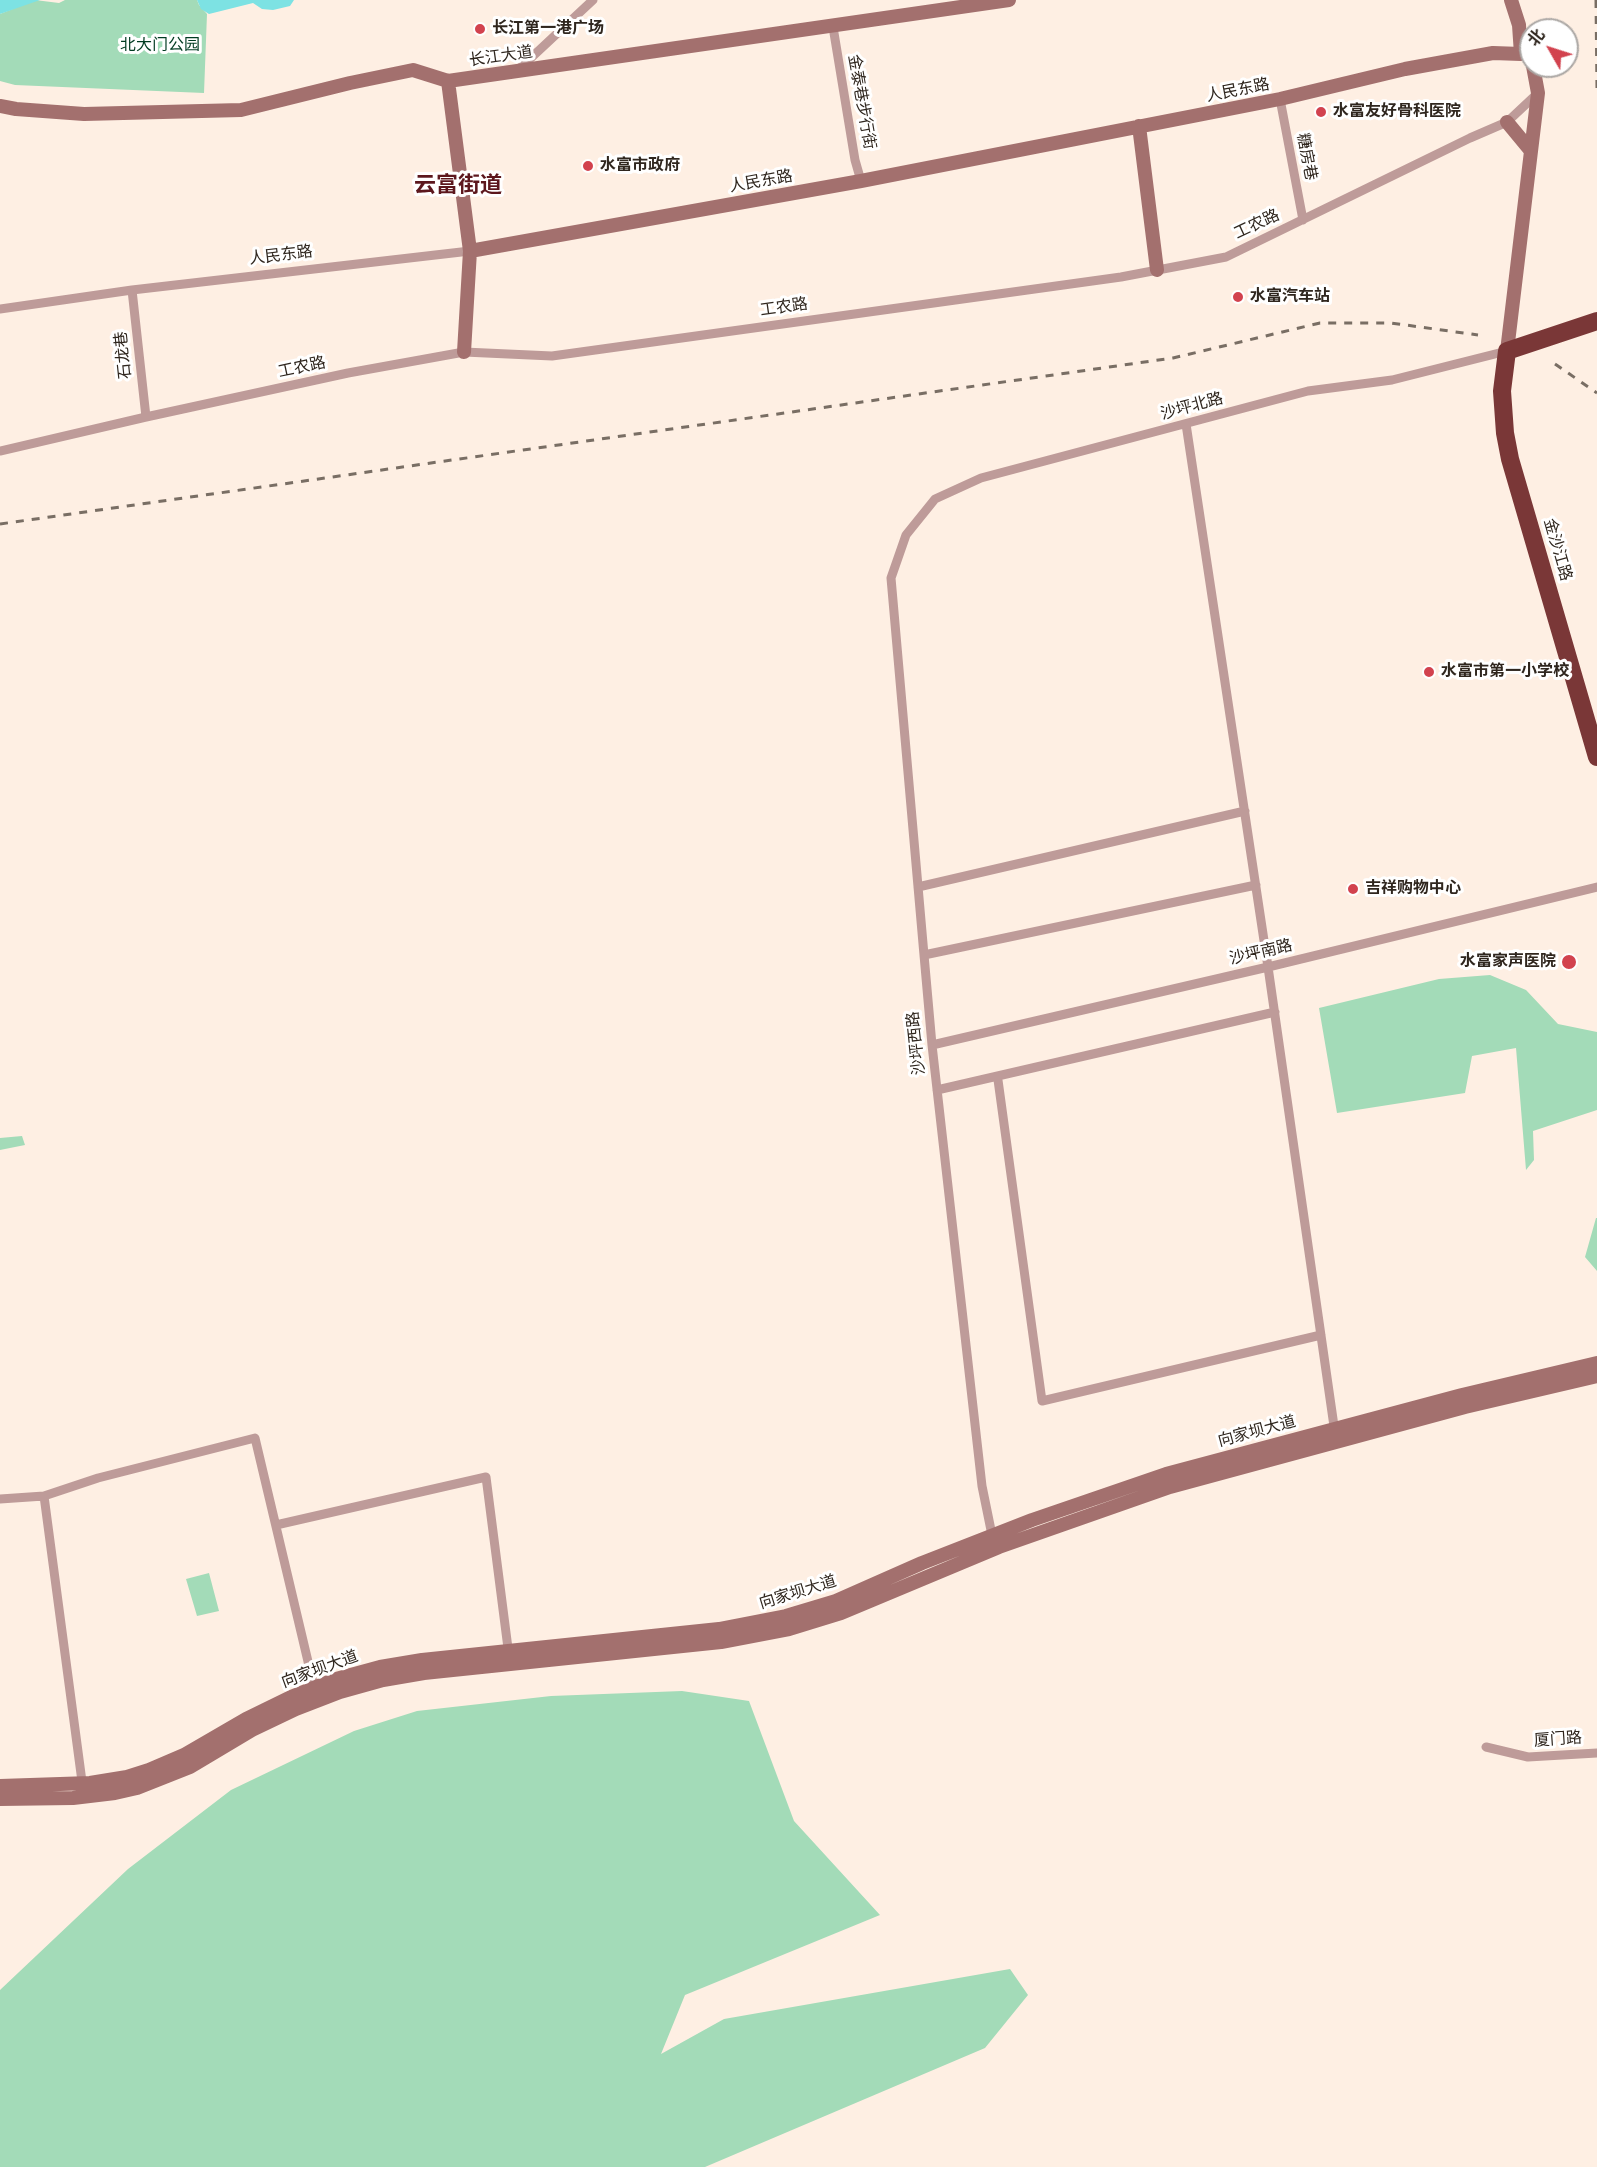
<!DOCTYPE html>
<html>
<head>
<meta charset="utf-8">
<style>
	body { margin:0 }
	#map { position:relative; width:1597px; height:2167px; overflow:hidden; background:#feefe3; font-family:Poppins,"Noto Sans SC",sans-serif }
	canvas { display:block }
	.north { position:absolute; left:1519px; top:18px; width:60px; height:60px; box-sizing:border-box; background:#fff; border:2px solid #aca8a5; border-radius:50%; rotate:309deg; font-size:16px; font-weight:700; line-height:24px; text-align:center; color:#2f261e }
	.north::after { content:''; display:block; margin:auto; width:21px; height:27px; background:#d2424e; clip-path:polygon(50% 0,100% 100%,50% 72%,0 100%) }
</style>
</head>
<body>
<div id="map">
<canvas width="1597" height="2167"></canvas>
<div class="north">北</div>
</div>
<script>
const c = document.querySelector('canvas').getContext('2d');
c.lineJoin = 'round';
function paint(path, color) { c.fillStyle = color; c.fill(path, 'evenodd'); }
const poly = rows => new Path2D(rows.map(r => 'M' + r).join(''));
function strokePath(path, color, width, dash) { c.strokeStyle = color; c.lineWidth = width; c.lineCap = dash ? 'butt' : 'round'; c.setLineDash(dash || []); c.stroke(path); }
function label(font, color, halo, rows, align = 'center') {
  c.font = font + ' Poppins,"Noto Sans SC",sans-serif'; c.lineWidth = 6; c.setLineDash([]); c.textBaseline = 'middle'; c.strokeStyle = halo; c.fillStyle = color; for (const [text, x, y, turn = 0] of rows) {
    c.save(); c.translate(x, y); c.rotate((+turn || 0) * Math.PI / 180); c.textAlign = isNaN(turn) ? turn : align; if (halo) c.strokeText(text, 0, 0); c.fillText(text, 0, 0); c.restore();
  }
}
paint(poly([
	[35,0,59,3,65,0,197,0,199,5,207,14,204,93,15,85,0,81,0,14],
	[1490,975,1526,990,1558,1024,1597,1032,1597,1110,1533,1131,1534,1160,1526,1170,1516,1048,1472,1056,1465,1093,1337,1113,1319,1008,1439,979],
	[22,1136,25,1145,0,1150,0,1138],
	[1596,1218,1597,1218,1597,1271,1585,1257],
	[209,1573,219,1611,197,1616,186,1579],
	[682,1691,749,1701,794,1821,880,1915,685,1995,661,2054,724,2019,1010,1969,1028,1995,985,2048,705,2167,0,2167,0,1990,128,1869,231,1790,354,1731,417,1711,551,1696]
]), '#a3dbb8');
paint(poly([
	[0,0,40,0,0,14],
	[197,0,294,0,290,6,273,10,262,9,253,3,209,14,201,9]
]), '#7de2e3');
strokePath(poly([
	[833,27,855,160,861,181],
	[518,70,593,0],
	[1280,99,1303,220],
	[132,290,146,417],
	[0,309,132,290,470,251],
	[1186,424,1268,967,1335,1433],
	[0,451,146,417,348,373,464,352,552,356,1121,277,1226,257,1470,138,1507,122,1538,93],
	[918,887,1245,811],
	[924,955,1256,885],
	[932,1045,1268,967,1597,887],
	[998,1080,1042,1401,1321,1335],
	[937,1090,1275,1012],
	[44,1496,83,1789],
	[0,1499,44,1496,98,1478,255,1438,315,1691],
	[276,1525,486,1477,509,1656],
	[993,1540,982,1486,932,1045,924,955,891,578,906,535,935,499,981,478,1308,391,1392,380,1507,351],
	[1486,1747,1528,1757,1597,1753]
]), '#be9b99', 9);
strokePath(poly([
	[1511,0,1519,25,1521,54],
	[448,81,470,251,464,352],
	[0,106,16,109,84,114,241,110,350,83,413,70,448,81,1009,0],
	[1507,122,1531,151],
	[1139,126,1157,270],
	[470,251,861,181,1280,99,1405,69,1493,53,1521,54],
	[1507,351,1538,93,1533,66],
	[0,1786,90,1783,127,1777,149,1770,184,1755,246,1719,291,1697,336,1679,380,1667,422,1660,719,1629,786,1616,836,1601,922,1563,1032,1520,1166,1474,1462,1395,1597,1363],
	[0,1799,73,1798,115,1793,137,1788,190,1767,252,1730,296,1709,340,1692,383,1680,424,1673,721,1642,789,1629,841,1613,999,1547,1170,1487,1465,1407,1597,1376]
]), '#a3706e', 14);
strokePath(poly([
	[1597,321,1507,351,1502,391,1505,433,1510,459,1597,757]
]), '#7a3737', 18);
strokePath(poly([
	[1596,0,1597,90],
	[1555,364,1597,393],
	[0,524,1173,358,1320,323,1391,323,1478,335]
]), '#796e64', 3, [8, 8]);
for (const [x, y, r, color] of [
	[480,29,6,"#d2424e"],
	[1321,112,6,"#d2424e"],
	[588,166,6,"#d2424e"],
	[1238,297,6,"#d2424e"],
	[1429,672,6,"#d2424e"],
	[1353,889,6,"#d2424e"],
	[1569,962,8,"#d2424e"]
]) { const dot = new Path2D(); dot.arc(x, y, r, 0, 2 * Math.PI); c.fillStyle = color; c.fill(dot); strokePath(dot, '#fff', 2); }
label('bold 16px', '#2f261e', '#fff', [
	["长江第一港广场",492,29],
	["水富友好骨科医院",1333,112],
	["水富市政府",600,166],
	["水富汽车站",1250,297],
	["水富市第一小学校",1441,672],
	["吉祥购物中心",1365,889],
	["水富家声医院",1556,962,"right"]
], 'left');
label('16px', '#003b21', '#fff', [
	["北大门公园",160,46]
]);
label('16px', '#2f261e', '#fff', [
	["长江大道",501,57,-8],
	["人民东路",1238,91,-11],
	["金泰巷步行街",861,102,80],
	["糖房巷",1306,157,79],
	["人民东路",761,182,-10],
	["工农路",1257,225,-25],
	["人民东路",281,256,-7],
	["工农路",784,308,-8],
	["石龙巷",124,355,-96],
	["工农路",302,368,-12],
	["沙坪北路",1192,407,-15],
	["金沙江路",1557,550,74],
	["沙坪南路",1261,953,-13],
	["沙坪西路",917,1043,-96],
	["向家坝大道",1257,1432,-15],
	["向家坝大道",798,1593,-17],
	["向家坝大道",320,1670,-20],
	["厦门路",1558,1740,-4]
]);
label('bold 22px', '#5c171d', '#fff', [
	["云富街道",458,186]
]);
</script>
</body>
</html>
